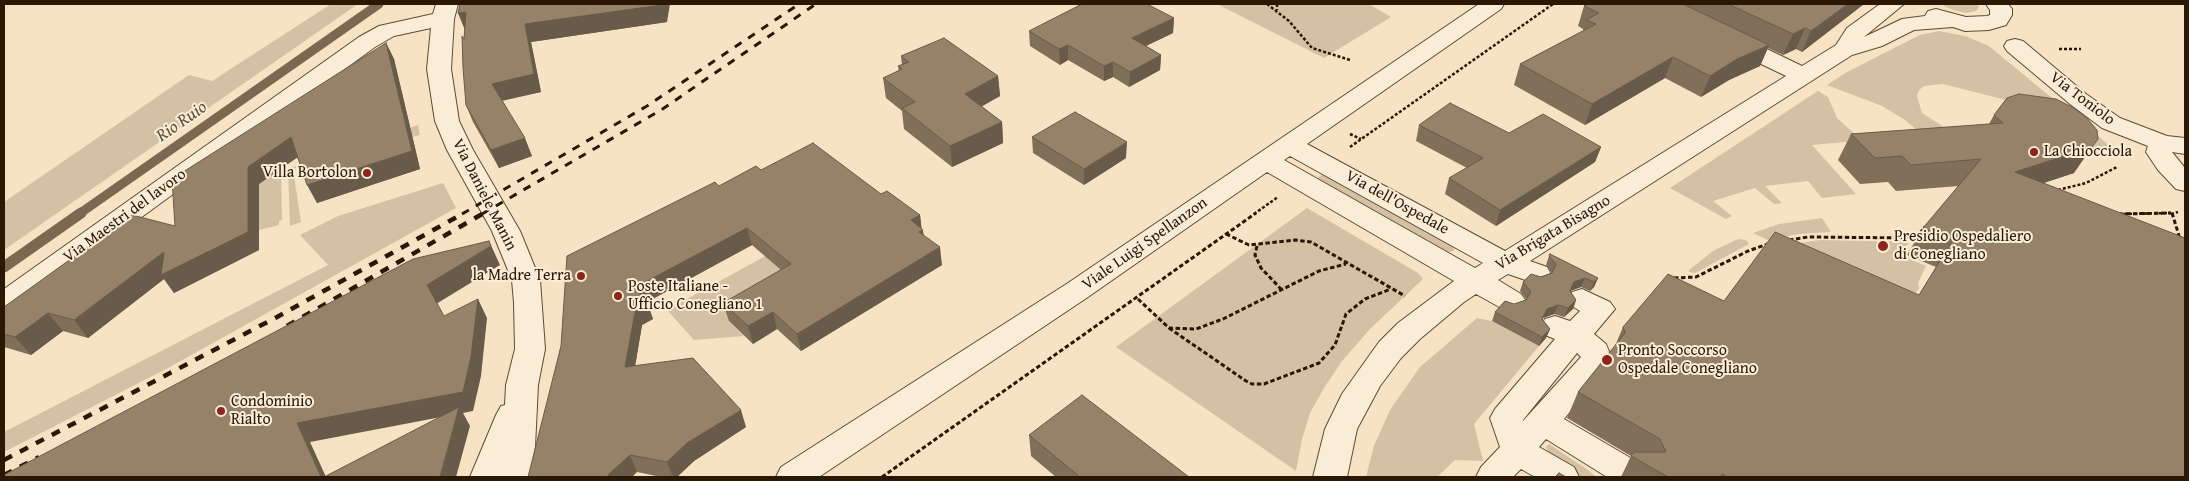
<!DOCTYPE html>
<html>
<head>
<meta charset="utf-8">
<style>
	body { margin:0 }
	#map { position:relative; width:2189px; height:481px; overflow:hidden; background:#f7e3c3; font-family:"Gentium Book Plus",serif }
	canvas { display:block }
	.frame { position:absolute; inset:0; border:5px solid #2a1805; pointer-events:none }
</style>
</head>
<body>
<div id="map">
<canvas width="2189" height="481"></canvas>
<div class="frame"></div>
</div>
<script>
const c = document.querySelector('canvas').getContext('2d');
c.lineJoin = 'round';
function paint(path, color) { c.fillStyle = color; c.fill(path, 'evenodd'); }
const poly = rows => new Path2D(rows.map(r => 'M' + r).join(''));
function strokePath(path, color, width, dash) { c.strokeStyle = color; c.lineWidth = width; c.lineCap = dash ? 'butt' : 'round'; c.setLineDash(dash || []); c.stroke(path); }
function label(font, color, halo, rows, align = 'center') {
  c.font = font + ' "Gentium Book Plus",serif'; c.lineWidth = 4; c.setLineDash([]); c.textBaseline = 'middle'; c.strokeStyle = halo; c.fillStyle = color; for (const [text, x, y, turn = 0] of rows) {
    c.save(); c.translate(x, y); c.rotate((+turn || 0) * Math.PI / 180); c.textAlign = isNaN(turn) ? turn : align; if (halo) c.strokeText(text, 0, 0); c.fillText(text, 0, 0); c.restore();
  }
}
paint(poly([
	[331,4,358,4,4,250,4,202,189,75,212,81],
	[1217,4,1369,4,1391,17,1324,58],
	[1940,4,1977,4,1979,7,1976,11,1966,13,1953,10],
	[1939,31,1965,36,1989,46,2110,146,2097,157,2084,143,2010,101,1943,84,1924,86,1919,90,1917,96,1922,113,1950,131,1924,136,1905,120,1882,106,1827,85,1847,72,1920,35],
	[1818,91,1828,97,1837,118,1859,138,1857,141,1812,145,1856,194,1822,198,1808,181,1765,186,1782,203,1774,204,1755,188,1713,201,1732,216,1726,219,1670,188],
	[418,125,420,135,293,169,301,222,290,226,288,169],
	[281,169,282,220,279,221,279,225,259,230,259,184],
	[1323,174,1454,247,1454,251,1448,252,1317,178],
	[443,183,456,208,168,368,4,452,4,432,328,265,300,235,338,216],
	[1307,208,1418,273,1423,279,1370,329,1342,361,1324,388,1310,413,1302,439,1296,471,1116,347],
	[1822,218,1831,232,1799,234,1768,240,1753,233,1779,224],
	[1738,239,1746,240,1749,244,1695,273,1689,272,1689,270,1713,251],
	[1820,240,1909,242,1901,255,1926,266,1918,283,1919,288,1909,304,1785,245],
	[780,248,803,268,729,321,744,336,694,340,667,310],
	[1477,318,1492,321,1539,346,1474,424,1483,461,1455,460,1437,477,1366,477,1374,446,1390,410,1420,367],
	[1549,444,1588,470,1596,477,1580,477,1551,458,1546,447]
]), '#d4c0a3');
strokePath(poly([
	[79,214,379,4]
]), '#7b6850', 9);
strokePath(poly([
	[4,267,81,213]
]), '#7b6850', 11);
const minor = poly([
	[436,4,458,4,454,19,451,69,459,121,473,150,520,231,540,280,545,349,538,385,535,447,530,477,470,477,496,415,501,406,505,405,506,385,515,349,514,303,512,280,492,231,447,150,435,121,427,69,431,28,394,36,375,47,14,310,4,313,4,289,359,37,379,26,433,14,436,4],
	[1479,4,1504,4,1501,9,1307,144,1505,251,1786,76,1724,46,1721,41,1724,36,1732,34,1740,36,1802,66,1836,45,1847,28,1880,4,1904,4,1864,37,1902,19,1925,16,1928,11,1936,9,1966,17,1987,16,1990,15,1990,10,1986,4,2008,4,2012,9,2012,15,2006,25,1989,30,1965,31,1953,27,1914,30,1882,46,1852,55,1530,261,1547,267,1551,274,1547,281,1537,284,1508,274,1498,280,1521,294,1526,301,1521,308,1511,311,1501,308,1476,294,1464,302,1420,339,1401,358,1380,386,1357,429,1347,477,1313,477,1325,429,1342,394,1379,342,1398,323,1454,281,1267,172,1088,297,819,477,776,477,781,467,1068,283,1479,4],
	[1290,156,1483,263,1475,268,1284,160,1290,156],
	[2015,39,2023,41,2086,94,2120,118,2167,136,2185,138,2185,154,2172,152,2185,168,2185,191,2176,189,2158,170,2146,152,2148,146,2102,128,2070,104,2007,51,2004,46,2007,41,2015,39],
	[1582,289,1610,302,1615,309,1594,334,1606,344,1612,359,1564,419,1646,467,1651,477,1607,477,1546,439,1539,447,1574,467,1579,477,1535,477,1521,469,1513,477,1476,477,1481,467,1500,447,1490,418,1495,409,1555,339,1545,335,1540,327,1545,319,1555,316,1570,321,1580,311,1572,306,1568,299,1572,292,1582,289],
	[1577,353,1581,357,1523,421,1523,420,1577,353]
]);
strokePath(minor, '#5d4b34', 2);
strokePath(poly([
	[1267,4,1289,21,1312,48,1350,60],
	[1277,4,1277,10],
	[2059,49,2081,49],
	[1350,134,1361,139],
	[1350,147,1553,4],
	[2058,190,2086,183,2117,167],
	[1254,214,1278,197],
	[2119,214,2171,213],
	[2171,214,2178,212]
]), '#2a1805', 2.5, [3, 2]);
strokePath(poly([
	[2172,213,2180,239],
	[2119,214,2171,213],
	[1226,234,1249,245,1295,240,1311,242,1405,296],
	[1789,240,1808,237,1916,238,1925,227],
	[1257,246,1255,255,1261,268,1281,289],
	[1674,278,1696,277,1748,251,1768,244],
	[1138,299,1169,328,1196,329,1223,319,1319,271,1346,264],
	[1169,328,1246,381,1252,384,1264,384,1319,363,1335,345,1346,314,1365,299,1391,289],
	[882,477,1256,213]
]), '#2a1805', 3, [4.5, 2.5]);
paint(minor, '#faedd8');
strokePath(poly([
	[462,214,647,106,799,4],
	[482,214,661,110,816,4]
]), '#2a1805', 3, [8, 8]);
strokePath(poly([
	[287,326,484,213],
	[4,460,277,317,464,213],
	[4,475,39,457]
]), '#2a1805', 4.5, [9, 9]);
paint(poly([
	[1588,4,1864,4,1802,52,1796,49,1783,55,1768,48,1760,66,1729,80,1701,97,1665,78,1585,125,1514,85,1520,64,1583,31,1583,29,1578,26,1584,6],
	[458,13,667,22,531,42,541,92,502,101,532,156,499,168,473,122,466,105,465,29],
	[1174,18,1173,33,1146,46,1161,55,1160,70,1129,87,1113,77,1104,81,1068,60,1060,65,1030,46,1029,31],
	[386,43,394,59,420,169,317,203,297,157,259,184,259,250,174,293,164,279,88,338,63,331,31,355,4,347,4,307,175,226],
	[901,56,998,76,1000,96,981,106,1002,122,1003,143,952,167,904,129,902,111,886,98,883,78,899,71,898,66,902,65],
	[1994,115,2074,173,2043,183,2185,477,1621,477,1631,456,1567,418,1578,392,1615,346,1623,327,1724,301,1919,295,1936,267,1907,255,1923,228,1959,186,1896,191,1888,182,1860,184,1838,160,1851,134,1989,124],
	[1419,125,1509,133,1601,147,1595,162,1496,226,1445,194,1449,178,1467,168,1416,141],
	[1032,137,1126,158,1084,185,1033,153],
	[761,170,881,194,920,215,921,228,924,236,942,265,801,351,777,329,753,344,729,321,723,303,781,270,752,245,647,302,653,319,642,325,635,366,746,427,694,461,677,477,661,477,637,472,528,477,719,186],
	[1549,256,1598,278,1594,287,1590,291,1581,287,1570,291,1576,300,1573,309,1564,317,1554,314,1543,318,1542,320,1550,329,1546,338,1539,346,1492,321,1495,312,1526,300,1526,299,1520,291,1523,282,1552,273,1546,265],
	[1029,435,1189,477,1056,477,1031,456]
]), '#807059');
paint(poly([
	[662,4,670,4,667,22,531,42,541,92,499,101,492,84,525,24],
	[1848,4,1864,4,1802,52,1811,31],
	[466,12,465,30,458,13],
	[1174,18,1173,33,1131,53,1132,38],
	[1805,28,1796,49,1783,55,1793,34],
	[386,43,394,59,420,169,317,203,307,185],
	[1068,45,1068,60,1060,65,1059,49],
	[1769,45,1760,66,1729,80,1701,97,1710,76,1737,59],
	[1161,55,1160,70,1129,87,1130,72],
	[1673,57,1665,78,1585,125,1592,104],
	[1113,62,1113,77,1104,81,1104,66],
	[998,76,1000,96,967,115,965,94],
	[1002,122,1003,143,952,167,950,146],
	[291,137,301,155,259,184,259,250,174,293,164,279,88,338,74,320,164,252,248,167],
	[525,138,532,156,499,168,491,150],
	[1127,142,1126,158,1084,185,1084,169],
	[1601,147,1595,162,1496,226,1500,210],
	[2092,147,2074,173,1998,198,2015,172],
	[920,215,922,231,923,230,925,248,911,220],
	[747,228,752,245,647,302,653,319,642,325,632,385,625,367,636,307,634,288],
	[489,241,500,265,436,304,427,285],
	[940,247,942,265,801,351,797,334],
	[1585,278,1581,287,1570,291,1566,300,1574,282],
	[1598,278,1594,287,1590,291,1594,282],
	[478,299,487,318,481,376,473,411,463,413,470,426,456,477,440,477,457,414,310,442,326,477,321,477,297,423],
	[1576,300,1573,309,1564,317,1568,308],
	[1558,305,1554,314,1543,318,1538,328,1542,319,1547,309],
	[773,312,777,329,753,344,748,326],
	[48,313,63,331,31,355,15,337],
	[1550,329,1546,338,1539,346,1542,337],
	[741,410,746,427,694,461,677,477,673,477,667,462,687,443],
	[630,455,637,472,632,477,608,477,608,475]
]), '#685b49');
const building = poly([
	[460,4,662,4,662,5,525,24,534,74,492,84,525,138,491,150,466,105,463,68,462,36,464,39,466,12,458,13,460,4],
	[1082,4,1147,4,1174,18,1132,38,1161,55,1130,72,1113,62,1104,66,1068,45,1059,49,1029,31,1082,4],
	[1588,4,1683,4,1769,45,1737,59,1710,76,1673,57,1592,104,1520,64,1596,24,1586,20,1599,13,1584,6,1588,4],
	[1728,4,1848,4,1811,31,1805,28,1793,34,1728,4],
	[944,38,998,76,965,94,1002,122,950,146,902,108,915,102,883,78,902,69,898,66,909,62,901,56,944,38],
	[386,43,412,151,307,185,291,137,248,167,248,232,161,275,164,252,74,320,48,313,15,337,4,334,4,307,132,215,175,226,172,179,386,43],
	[2019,94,2056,99,2072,107,2086,117,2097,130,2098,139,2092,147,2015,172,2185,238,2185,477,1727,477,1722,474,1720,477,1668,477,1631,456,1634,452,1666,452,1660,439,1578,392,1625,333,1623,327,1668,274,1724,301,1775,232,1919,295,1953,240,1923,228,1981,159,1911,165,1902,156,1875,158,1851,134,2003,123,1994,115,2007,98,2019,94],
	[1450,103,1509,133,1543,114,1601,147,1500,210,1449,178,1483,158,1419,125,1450,103],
	[1075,112,1127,142,1084,169,1032,137,1075,112],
	[813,143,881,194,887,191,920,215,911,220,923,230,919,232,940,247,797,334,773,312,748,326,723,303,791,264,747,228,634,288,647,301,636,307,625,367,693,358,741,410,687,443,667,462,630,455,608,475,608,477,528,477,561,346,567,256,715,182,719,186,756,166,761,170,813,143],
	[489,241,491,246,427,285,444,316,478,299,471,357,463,392,297,423,321,477,4,477,4,475,413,259,489,241],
	[1550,254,1598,278,1594,282,1585,278,1574,282,1570,291,1576,300,1568,308,1558,305,1547,309,1542,319,1550,329,1542,337,1495,312,1505,301,1514,304,1526,300,1531,292,1523,282,1531,274,1541,277,1552,273,1556,264,1549,256,1550,254],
	[1082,395,1189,477,1080,477,1029,435,1082,395],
	[459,407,440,477,324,477,459,407],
	[1559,473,1566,477,1555,477,1559,473]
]);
paint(building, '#958268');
strokePath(building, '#685b49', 1);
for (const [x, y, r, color] of [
	[2034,152,5,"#8f2418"],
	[367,173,5,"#8f2418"],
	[1883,246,6,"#8f2418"],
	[581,276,5,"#8f2418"],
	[618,296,5,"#8f2418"],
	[1607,360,6,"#8f2418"],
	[221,411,5,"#8f2418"]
]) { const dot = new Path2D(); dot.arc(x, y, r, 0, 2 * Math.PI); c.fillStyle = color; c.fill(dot); strokePath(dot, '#faedd8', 2); }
label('16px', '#2a1805', '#faedd8', [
	["Via Toniolo",2082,99,37],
	["Via Daniele Manin",484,195,63],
	["Via dell'Ospedale",1397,203,29],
	["Via Maestri del lavoro",125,216,-36],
	["Via Brigata Bisagno",1553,233,-31],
	["Viale Luigi Spellanzon",1145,244,-35]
]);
label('16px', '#2a1805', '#faedd8', [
	["La Chiocciola",2044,152],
	["Villa Bortolon",357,173,"right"],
	["Presidio Ospedaliero",1894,237],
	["di Conegliano",1894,255],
	["la Madre Terra",571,276,"right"],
	["Poste Italiane -",628,287],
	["Ufficio Conegliano 1",628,305],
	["Pronto Soccorso",1618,351],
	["Ospedale Conegliano",1618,369],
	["Condominio",231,402],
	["Rialto",231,420]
], 'left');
label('italic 18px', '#604e37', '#faedd8', [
	["Rio Ruio",182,122,-35]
]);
</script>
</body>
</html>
